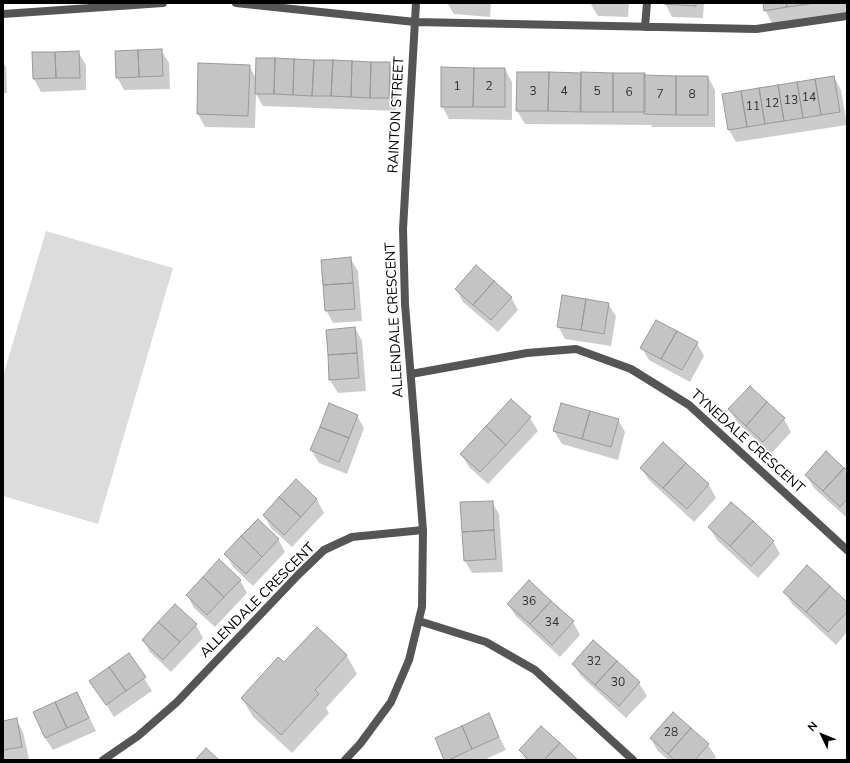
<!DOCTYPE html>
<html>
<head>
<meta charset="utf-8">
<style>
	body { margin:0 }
	#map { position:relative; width:850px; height:763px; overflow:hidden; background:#fff; font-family:"Nunito Sans",sans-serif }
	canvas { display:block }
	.frame { position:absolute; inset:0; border:4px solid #000; pointer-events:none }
	.north { position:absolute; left:802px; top:715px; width:40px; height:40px; -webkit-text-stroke:3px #fff; paint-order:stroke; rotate:313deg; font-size:11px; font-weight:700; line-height:16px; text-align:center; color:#000 }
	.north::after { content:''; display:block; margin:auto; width:14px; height:18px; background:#000; clip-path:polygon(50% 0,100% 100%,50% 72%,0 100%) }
</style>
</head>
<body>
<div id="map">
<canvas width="850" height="763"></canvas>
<div class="frame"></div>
<div class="north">N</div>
</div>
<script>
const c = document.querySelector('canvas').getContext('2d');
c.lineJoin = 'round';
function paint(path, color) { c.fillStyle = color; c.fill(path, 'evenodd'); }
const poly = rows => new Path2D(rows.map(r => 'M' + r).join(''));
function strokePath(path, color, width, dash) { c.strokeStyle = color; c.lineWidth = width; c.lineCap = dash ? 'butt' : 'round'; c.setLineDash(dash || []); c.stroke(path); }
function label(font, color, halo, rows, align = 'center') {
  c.font = font + ' "Nunito Sans",sans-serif'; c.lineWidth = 3.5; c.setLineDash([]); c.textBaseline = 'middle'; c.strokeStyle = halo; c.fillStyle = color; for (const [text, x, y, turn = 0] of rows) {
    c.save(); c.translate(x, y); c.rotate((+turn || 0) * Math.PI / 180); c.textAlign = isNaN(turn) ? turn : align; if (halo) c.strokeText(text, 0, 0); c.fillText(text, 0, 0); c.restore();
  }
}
paint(poly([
	[46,231,173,268,98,524,3,496,3,376]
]), '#dcdcdc');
paint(poly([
	[447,3,491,3,490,17,454,14],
	[590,3,629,3,628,17,598,16],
	[665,3,704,3,703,18,672,17],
	[764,3,847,3,847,12,772,23,765,10],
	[161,50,169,63,170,89,124,90,117,77],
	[78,52,86,65,86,90,41,92,34,79],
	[3,62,6,67,7,93,3,93],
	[389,63,397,76,396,111,263,106,256,94,255,128,205,127,198,114,249,66,256,78],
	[505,69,512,82,512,120,449,119,442,106],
	[518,73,644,74,646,76,708,77,715,90,715,127,652,127,651,125,525,124,517,111],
	[834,77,841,90,847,125,736,142,729,130],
	[350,258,358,271,362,321,333,323,326,310],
	[456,289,511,297,518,310,498,332,463,302],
	[608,304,616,316,611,346,565,339,558,326],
	[355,328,362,341,366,391,338,393,330,380,327,331],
	[697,343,704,356,690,382,649,360,642,348],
	[511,400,530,418,538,431,488,484,469,467,461,454],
	[729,409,784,419,791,432,771,454,737,422],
	[357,416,364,428,347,474,319,463,311,450],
	[618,420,625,432,618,460,562,444,554,431],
	[663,444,709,485,716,498,694,522,649,480,641,468],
	[847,472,847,518,814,488,806,475],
	[296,481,317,500,324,513,292,547,271,528,264,515],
	[492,502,499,514,503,572,472,573,465,561],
	[709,527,773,541,780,554,758,578,717,540],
	[278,539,285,552,253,586,233,567,226,554],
	[240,580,247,593,215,627,194,608,187,595],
	[785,592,847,604,847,632,836,645,792,604],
	[508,604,573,622,580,635,560,657,516,616],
	[196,625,203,638,171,672,150,652,143,640],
	[317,628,347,656,357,674,326,708,329,713,292,753,253,717,242,698,284,664],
	[594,641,639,683,647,696,626,718,581,676,573,664],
	[129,654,152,691,114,717,91,681],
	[77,693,96,731,53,750,45,738],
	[673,713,708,745,716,757,714,760,668,760,658,751,651,739],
	[488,715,506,750,484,760,446,760],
	[16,719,23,732,29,759,3,760,3,721],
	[520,750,577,760,526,760]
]), '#0003');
const building = poly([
	[664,3,696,3,696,6,664,4,664,3],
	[763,3,786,3,787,7,764,11,763,3],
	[786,3,810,3,810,4,787,7,786,3],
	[162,49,163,76,139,77,138,50,162,49],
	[138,50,139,77,116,78,115,51,138,50],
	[79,51,80,78,56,78,55,52,79,51],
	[32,52,55,52,56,78,33,79,32,52],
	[256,58,275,58,274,94,255,94,256,58],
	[275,58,294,59,293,95,274,94,275,58],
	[294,59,314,60,312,96,293,95,294,59],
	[314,60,333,60,331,96,312,96,314,60],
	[333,60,352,61,351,97,331,96,333,60],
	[352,61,371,62,370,98,351,97,352,61],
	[371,62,390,62,389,98,370,98,371,62],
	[198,63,250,65,248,116,197,114,198,63],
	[441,67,474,68,473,107,441,107,441,67],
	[474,68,505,68,505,107,473,107,474,68],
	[517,72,549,72,548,111,516,111,517,72],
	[549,72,581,73,580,112,548,111,549,72],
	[581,72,613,73,613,112,581,112,581,72],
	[613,73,645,73,645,112,613,112,613,73],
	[644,75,676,76,676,115,644,114,644,75],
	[676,76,708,76,708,115,676,115,676,76],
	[834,76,840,112,821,115,815,79,834,76],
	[815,79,821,115,803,118,797,82,815,79],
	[797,82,803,118,784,121,778,85,797,82],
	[778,85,784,121,765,124,759,88,778,85],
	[759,88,765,124,747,127,741,91,759,88],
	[741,91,747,127,728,130,722,94,741,91],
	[351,257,353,283,323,285,321,260,351,257],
	[476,265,494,281,473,305,455,289,476,265],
	[494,281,512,297,491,320,473,305,494,281],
	[353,283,355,309,325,311,323,285,353,283],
	[562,295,586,299,581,330,557,327,562,295],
	[586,299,609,303,604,334,581,330,586,299],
	[656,320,677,331,661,359,640,348,656,320],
	[355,327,357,353,328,355,326,330,355,327],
	[677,331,698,342,682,370,661,359,677,331],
	[357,353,359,378,329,380,328,355,357,353],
	[750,386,767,402,746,426,728,409,750,386],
	[511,399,531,417,506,445,486,426,511,399],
	[767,402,785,418,763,442,746,426,767,402],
	[329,403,358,415,349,438,320,427,329,403],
	[561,403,590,411,582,439,553,431,561,403],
	[590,411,619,419,611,447,582,439,590,411],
	[486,426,506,445,480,472,460,454,486,426],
	[320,427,349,438,339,462,310,450,320,427],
	[663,442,686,463,663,488,640,468,663,442],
	[826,451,844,468,823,491,805,475,826,451],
	[686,463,709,484,687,509,663,488,686,463],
	[844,468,847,470,847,499,840,507,823,491,844,468],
	[296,479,317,499,301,517,279,497,296,479],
	[279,497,301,517,284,535,263,515,279,497],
	[493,501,494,530,462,532,460,502,493,501],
	[731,502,753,521,730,546,708,527,731,502],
	[258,519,279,539,262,557,241,536,258,519],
	[753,521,774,541,751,566,730,546,753,521],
	[494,530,496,559,464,561,462,532,494,530],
	[241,536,262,557,246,574,224,554,241,536],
	[219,559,241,580,224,597,203,577,219,559],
	[807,565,830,586,806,612,783,592,807,565],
	[203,577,224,597,207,615,186,595,203,577],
	[529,580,551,601,530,624,507,604,529,580],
	[830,586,847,602,847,612,828,632,806,612,830,586],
	[551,601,574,621,552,645,530,624,551,601],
	[175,604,197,624,180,642,158,622,175,604],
	[158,622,180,642,163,660,142,640,158,622],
	[317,627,347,655,315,690,319,694,281,735,241,698,278,657,284,662,317,627],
	[593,640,617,661,595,685,572,664,593,640],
	[129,653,146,677,126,691,109,667,129,653],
	[617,661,640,682,619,706,595,685,617,661],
	[109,667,126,691,106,705,89,681,109,667],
	[77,692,89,718,67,728,55,702,77,692],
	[55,702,67,728,45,738,33,712,55,702],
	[673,712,691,728,668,754,650,738,673,712],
	[489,713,499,737,472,749,462,726,489,713],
	[17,718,22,747,3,750,3,721,17,718],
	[462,726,472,749,449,760,444,760,435,738,462,726],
	[541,726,560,743,544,760,529,760,519,750,541,726],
	[691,728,709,744,695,760,674,760,668,754,691,728],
	[560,743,578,760,544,760,560,743],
	[206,748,219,760,195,760,206,748]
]);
paint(building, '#c4c4c4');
strokePath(building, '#999', 1);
strokePath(poly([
	[236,3,415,22,756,29,847,16],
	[3,14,163,3],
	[645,27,647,3],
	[411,374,527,353,576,349,631,369,689,405,847,550],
	[419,621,486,642,535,670,633,760],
	[103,760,138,736,177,702,299,574,324,550,352,537,423,530,405,304,403,229,416,3],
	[345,760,360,744,391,702,409,660,422,607,423,530]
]), '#555', 8);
label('12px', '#313131', null, [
	["1",457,87],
	["2",489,87],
	["3",533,92],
	["4",564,92],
	["5",597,92],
	["6",629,93],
	["7",660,95],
	["8",692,95],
	["14",809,98],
	["13",791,101],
	["12",772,104],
	["11",753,107],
	["36",529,602],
	["34",552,623],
	["32",594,662],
	["30",618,683],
	["28",671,733]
]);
label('14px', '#000', '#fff', [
	["RAINTON STREET",397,115,-87],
	["ALLENDALE CRESCENT",395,320,-93],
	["TYNEDALE CRESCENT",747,442,42],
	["ALLENDALE CRESCENT",258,601,-45]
]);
</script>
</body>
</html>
